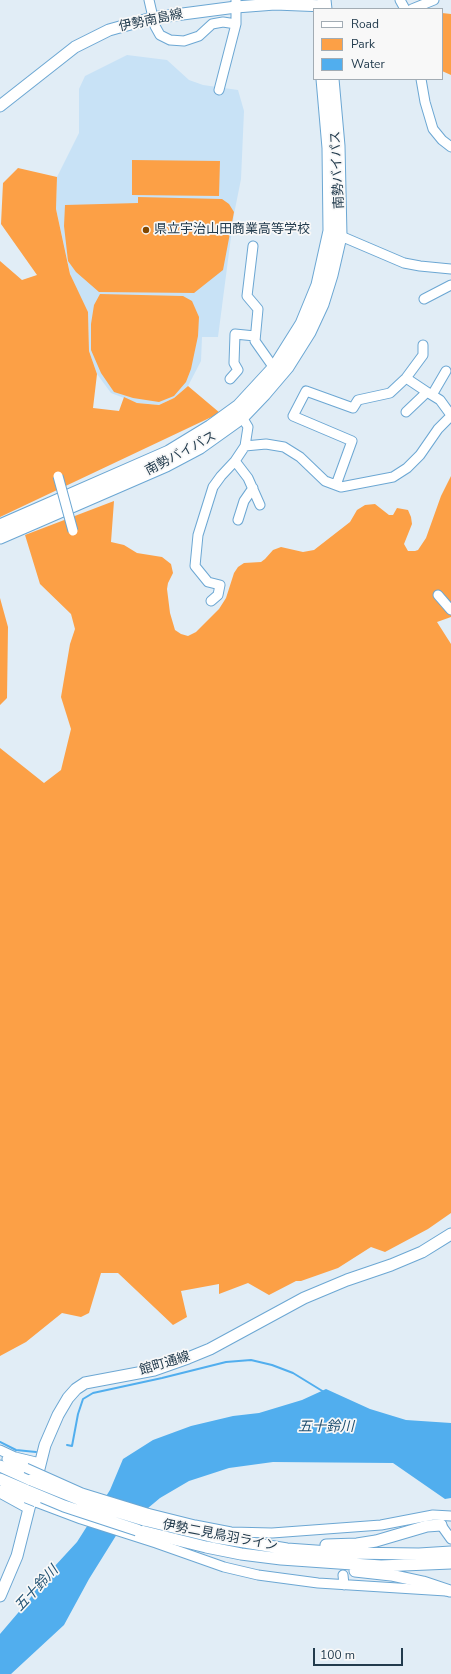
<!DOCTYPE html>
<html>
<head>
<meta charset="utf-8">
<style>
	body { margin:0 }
	#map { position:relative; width:451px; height:1674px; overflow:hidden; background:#e1edf6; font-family:"Nunito Sans",sans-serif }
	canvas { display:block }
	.legend { position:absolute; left:313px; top:8px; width:130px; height:72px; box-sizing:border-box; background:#f8f8f8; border:1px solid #a2acb4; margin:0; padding:5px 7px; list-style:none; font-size:12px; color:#223b4d }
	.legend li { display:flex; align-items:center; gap:8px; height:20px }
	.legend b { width:20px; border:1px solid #a2acb4 }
	.scale { position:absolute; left:313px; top:1648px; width:90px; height:18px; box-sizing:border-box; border:2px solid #223b4d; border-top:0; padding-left:5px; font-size:12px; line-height:14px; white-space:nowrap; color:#223b4d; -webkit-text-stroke:3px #f8f8f8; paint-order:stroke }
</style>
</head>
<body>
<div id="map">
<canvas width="451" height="1674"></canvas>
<ul class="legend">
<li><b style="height:5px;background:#fff"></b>Road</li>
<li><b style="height:11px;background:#fca046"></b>Park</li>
<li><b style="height:11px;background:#51aeee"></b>Water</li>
</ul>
<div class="scale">100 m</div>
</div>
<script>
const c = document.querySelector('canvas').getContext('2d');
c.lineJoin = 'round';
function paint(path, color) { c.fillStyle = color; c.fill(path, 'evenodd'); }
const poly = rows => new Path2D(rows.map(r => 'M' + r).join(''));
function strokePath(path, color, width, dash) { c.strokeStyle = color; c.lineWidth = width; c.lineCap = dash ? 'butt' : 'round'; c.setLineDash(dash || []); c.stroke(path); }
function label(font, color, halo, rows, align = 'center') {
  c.font = font + ' "Nunito Sans","Noto Sans JP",sans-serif'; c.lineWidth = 3.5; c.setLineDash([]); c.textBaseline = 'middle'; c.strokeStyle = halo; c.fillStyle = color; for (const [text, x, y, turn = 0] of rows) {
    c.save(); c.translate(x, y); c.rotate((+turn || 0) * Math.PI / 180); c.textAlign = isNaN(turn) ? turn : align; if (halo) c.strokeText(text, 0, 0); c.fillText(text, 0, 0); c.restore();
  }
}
paint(poly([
	[127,55,167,60,189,80,203,85,238,90,244,111,241,179,234,214,218,337,202,337,201,361,188,386,174,398,159,405,137,403,111,393,97,374,89,351,88,312,72,282,56,209,57,177,79,133,79,89,85,76]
]), '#c8e2f6');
paint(poly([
	[442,13,451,14,451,75,442,71],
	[132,160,220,161,219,196,132,195],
	[18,168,57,177,56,209,70,274,88,312,89,351,97,374,93,408,119,411,124,397,137,403,159,405,174,398,188,386,220,413,0,517,0,261,22,280,37,275,1,224,3,183],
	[138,197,222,199,229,204,234,212,223,270,194,293,99,292,76,272,68,261,64,226,65,205,138,203],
	[100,294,183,296,192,301,199,317,198,336,191,369,186,382,174,396,159,402,133,398,114,392,101,373,91,350,91,324,94,305],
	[451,476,451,617,437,622,451,644,451,1213,428,1229,385,1252,371,1247,338,1268,301,1281,296,1281,269,1295,248,1283,219,1294,219,1284,181,1291,187,1317,173,1325,118,1273,101,1273,89,1313,81,1317,62,1313,26,1342,0,1356,0,748,44,783,61,770,71,729,61,697,70,644,75,629,71,614,40,584,25,535,114,501,111,542,124,545,137,553,162,557,171,564,173,573,168,583,167,589,170,613,175,630,181,634,188,636,196,632,219,609,226,598,234,573,238,567,244,563,261,562,265,559,273,550,281,547,303,552,314,550,350,522,357,510,365,505,375,504,389,515,393,515,397,508,408,510,411,517,412,524,404,544,408,551,415,551,418,550,426,538,441,496],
	[0,598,8,627,7,698,0,705]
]), '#fca046');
paint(poly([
	[326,1389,370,1409,406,1420,451,1423,451,1498,445,1499,393,1463,273,1462,229,1468,189,1481,160,1498,117,1534,89,1579,64,1625,11,1674,0,1674,0,1634,29,1600,42,1580,77,1542,110,1490,123,1459,153,1440,191,1426,233,1416,259,1413,302,1400]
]), '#51aeee');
strokePath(poly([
	[0,1442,16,1450,36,1452],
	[67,1445,72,1446,78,1414,83,1399,93,1393,162,1378,226,1362,251,1360,272,1365,293,1373,324,1392]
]), '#51aeee', 2);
const minor = poly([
	[149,0,152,13],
	[400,0,405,9],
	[412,9,434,0],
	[155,26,160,35,170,40,184,41,199,36,212,24,223,22,236,24],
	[421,79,425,102,433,129,442,140,451,147],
	[219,90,236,24,236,0],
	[336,234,404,263,420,266,451,269],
	[253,246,247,296,258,309,255,341,274,368],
	[424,299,451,285],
	[230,379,238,370,234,363,235,334,255,336],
	[427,392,440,400,451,415],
	[432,395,446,371],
	[406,412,427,392,406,378],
	[245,446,266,444,284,447,300,457,325,481,341,487,393,477,407,468,420,455,438,429,451,416],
	[235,461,248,478,260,505],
	[336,485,352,441,293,416,306,391,353,408,358,400,390,393,406,378,423,355,423,345],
	[238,520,244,501,253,488],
	[438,595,451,610],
	[211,601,218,595,220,585,208,582,195,566,198,535,213,487,221,476,235,461,245,446,248,427,242,417],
	[0,1450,15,1457,40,1463],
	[7,1459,26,1468],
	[3,1489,26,1498],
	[0,1493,29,1509],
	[36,1502,81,1519,156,1543,224,1567,258,1575,318,1583,446,1591],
	[147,1513,195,1525,231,1532,272,1533,381,1525,433,1515,451,1516],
	[441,1525,451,1539],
	[343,1575,344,1585]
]);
const major = poly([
	[0,106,75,47,109,30,152,18,236,7,275,4,325,6],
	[0,1466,31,1480],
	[0,1479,28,1491],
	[144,1520,214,1537,287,1549,344,1553,419,1554,451,1552],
	[137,1530,206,1547,241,1554,281,1559,381,1566,451,1563],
	[326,1545,357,1544,376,1541,427,1526,441,1525],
	[355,1571,391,1575,423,1582,450,1591],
	[0,1596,17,1556,45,1445,58,1415,68,1398,76,1389,85,1383,154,1370,188,1358,210,1349,304,1298,347,1280,391,1265,422,1252,451,1234]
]);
const highway = poly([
	[324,0,325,9],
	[0,526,169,452,210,427,239,406,275,367,302,324,318,285,330,231,329,148,323,79],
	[0,537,166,465,200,447,242,417,264,394,287,367,309,332,322,304,331,275,340,236,338,146,332,79]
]);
strokePath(minor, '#6ca7d3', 11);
strokePath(major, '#6ca7d3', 13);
strokePath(highway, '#6ca7d3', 15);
strokePath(minor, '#fff', 9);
strokePath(major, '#fff', 11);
strokePath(highway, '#fff', 13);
const minorBridge = poly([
	[58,476,73,531],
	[26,1468,82,1493,147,1513],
	[26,1498,36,1502]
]);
const majorBridge = poly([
	[31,1480,88,1503,144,1520],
	[28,1491,64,1506,137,1530]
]);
strokePath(minorBridge, '#6ca7d3', 11, []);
strokePath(majorBridge, '#6ca7d3', 13, []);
strokePath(minorBridge, '#fff', 9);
strokePath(majorBridge, '#fff', 11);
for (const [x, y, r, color] of [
	[146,230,4,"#824800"]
]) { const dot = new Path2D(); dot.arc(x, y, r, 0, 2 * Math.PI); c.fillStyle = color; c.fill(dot); strokePath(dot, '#f8f8f8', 1.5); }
label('13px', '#223b4d', '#f8f8f8', [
	["伊勢南島線",151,21,-12],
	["南勢バイパス",338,170,-93],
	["南勢バイパス",181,454,-28],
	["館町通線",165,1364,-17],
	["伊勢二見鳥羽ライン",220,1536,11]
]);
label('13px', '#223b4d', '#f8f8f8', [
	["県立宇治山田商業高等学校",154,230]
], 'left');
label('italic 14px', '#1f5071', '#f8f8f8', [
	["五十鈴川",326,1428],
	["五十鈴川",37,1589,-47]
]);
</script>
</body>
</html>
